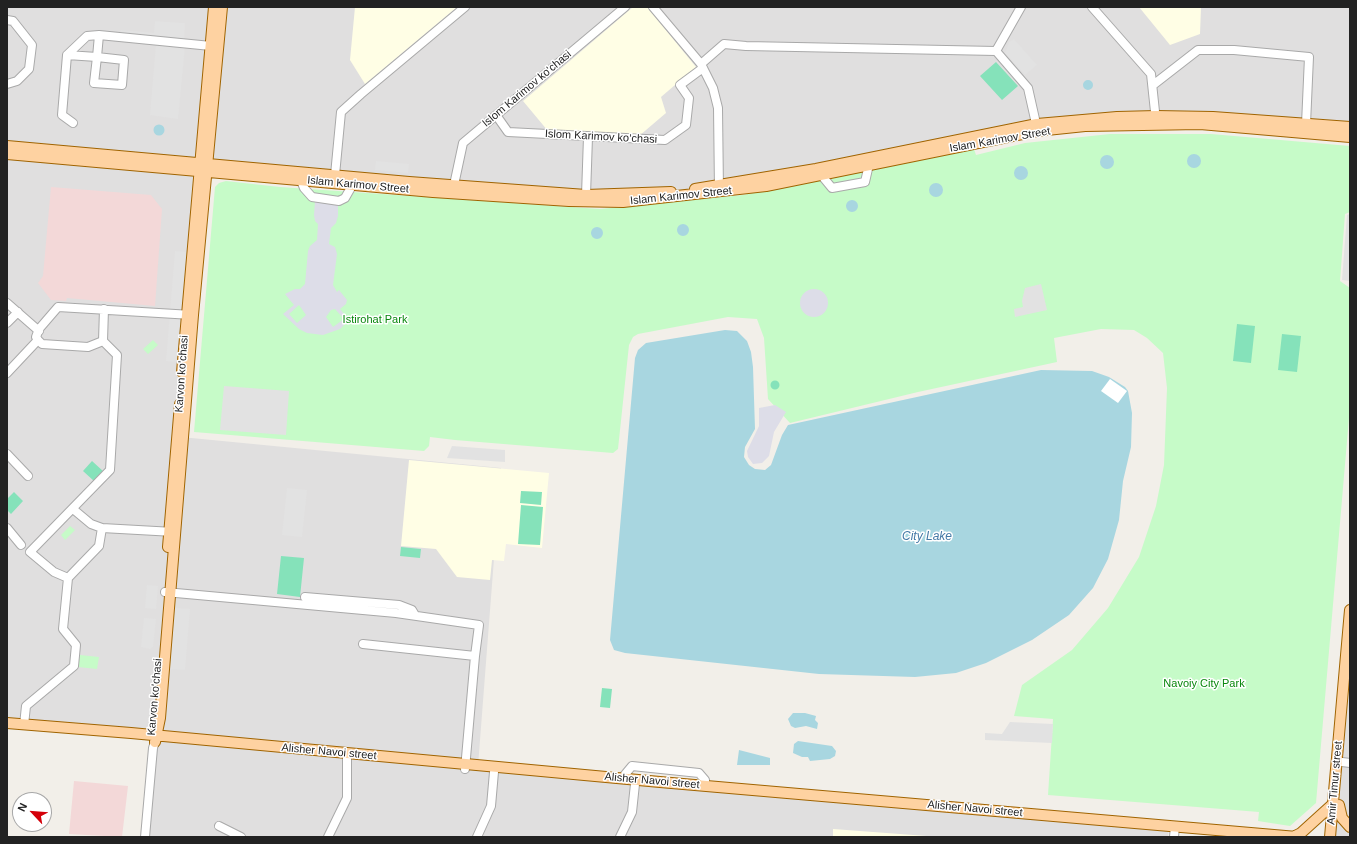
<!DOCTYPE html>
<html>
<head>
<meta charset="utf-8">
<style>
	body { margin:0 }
	#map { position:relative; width:1357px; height:844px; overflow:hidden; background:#f2efe9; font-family:Helvetica,sans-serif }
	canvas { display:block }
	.frame { position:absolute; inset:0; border:8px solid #222; pointer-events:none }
	.north { position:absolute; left:12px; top:792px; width:40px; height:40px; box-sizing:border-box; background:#fff; border:1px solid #a7a7a7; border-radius:50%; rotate:296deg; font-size:11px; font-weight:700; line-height:16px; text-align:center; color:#222 }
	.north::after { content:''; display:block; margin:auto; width:14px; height:18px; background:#d4000a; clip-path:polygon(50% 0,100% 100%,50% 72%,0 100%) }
</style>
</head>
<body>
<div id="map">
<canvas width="1357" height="844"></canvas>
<div class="frame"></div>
<div class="north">N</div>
</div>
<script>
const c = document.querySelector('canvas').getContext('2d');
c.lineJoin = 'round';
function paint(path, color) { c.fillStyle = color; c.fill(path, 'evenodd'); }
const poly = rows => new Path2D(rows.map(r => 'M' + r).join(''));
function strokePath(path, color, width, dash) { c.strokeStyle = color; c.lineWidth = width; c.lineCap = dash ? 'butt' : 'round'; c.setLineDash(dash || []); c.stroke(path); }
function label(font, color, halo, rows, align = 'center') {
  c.font = font + ' Helvetica,sans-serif'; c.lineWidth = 3; c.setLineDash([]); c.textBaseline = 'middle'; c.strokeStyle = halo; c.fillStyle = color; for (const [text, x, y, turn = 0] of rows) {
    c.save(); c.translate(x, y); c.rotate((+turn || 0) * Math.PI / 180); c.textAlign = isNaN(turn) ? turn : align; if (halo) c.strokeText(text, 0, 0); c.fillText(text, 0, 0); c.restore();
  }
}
paint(poly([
	[7,7,1350,7,1350,132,1074,124,776,182,617,201,203,168,181,437,501,468,478,766,1169,828,1168,837,148,837,156,737,7,724],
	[1350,642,1350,837,1334,837]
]), '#e0dfdf');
paint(poly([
	[51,187,151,195,162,209,155,306,67,298,66,301,51,300,38,283,43,276],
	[74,781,128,786,122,837,69,834]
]), '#f3d8d8');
paint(poly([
	[355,7,457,7,365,84,350,60],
	[633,7,647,7,696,67,661,97,666,113,639,136,548,131,523,101],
	[1139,7,1201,7,1200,34,1170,45],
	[409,460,549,473,542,548,506,544,504,561,492,560,490,580,457,577,436,549,401,546],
	[833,829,940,837,833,837]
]), '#fffee5');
paint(poly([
	[1110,134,1211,134,1350,146,1350,212,1345,214,1340,281,1350,288,1350,406,1316,803,1290,826,1258,821,1259,812,1048,795,1053,719,1014,716,1022,685,1072,650,1108,608,1139,557,1156,506,1164,465,1167,388,1163,353,1147,338,1134,330,1101,329,1054,338,1057,362,918,392,790,423,768,399,764,338,757,319,728,317,638,334,633,337,629,345,618,449,613,453,455,440,430,437,429,446,424,451,194,432,215,187,219,183,226,181,280,187,600,209,743,195,973,146,976,155,1025,143],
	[153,340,158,345,148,354,143,349],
	[70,526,75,530,65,540,61,535],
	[80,655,99,657,97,669,78,667]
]), '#c6fbc8');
paint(poly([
	[996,62,1018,86,1002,100,980,76],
	[1237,324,1255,326,1251,363,1233,361],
	[1282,334,1301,336,1297,372,1278,370],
	'770.5 385a4.5 4.5 0 1 1 9 0a4.5 4.5 0 1 1-9 0Z',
	[92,461,104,472,94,481,83,471],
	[521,491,542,492,541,505,520,503],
	[14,492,23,501,11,514,7,510,7,499],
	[521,505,543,507,540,545,518,544],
	[401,547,421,549,420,558,400,556],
	[281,556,304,558,300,597,277,594],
	[602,688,612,689,610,708,600,707]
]), '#85e2ba');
paint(poly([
	[155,21,185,23,184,39,120,34,121,30,154,33],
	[1014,39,1037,65,1025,75,1005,53,1009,42],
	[156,44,185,46,178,119,150,115],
	[376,161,409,164,408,173,375,170],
	[1350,214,1350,281,1342,280,1347,215],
	[175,251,186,252,177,362,166,361],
	[1041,284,1047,310,1015,317,1014,309,1023,307,1022,301,1025,288],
	[224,386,289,391,286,435,220,430],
	[452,446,505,450,505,462,447,458],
	[287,488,307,490,302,537,282,535],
	[147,585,158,586,156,609,145,608],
	[174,608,190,609,185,670,169,669],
	[144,618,156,619,153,647,150,649,141,647],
	[1010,722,1053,724,1052,743,985,740,985,733,1002,734]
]), '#e2e2e2');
paint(poly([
	[315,201,338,203,338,216,336,223,331,228,329,244,335,247,337,254,333,285,337,292,339,290,347,300,346,304,340,309,349,320,340,329,323,335,307,333,299,329,283,314,294,305,285,294,295,289,300,289,305,284,308,251,310,246,317,240,318,224,315,221,314,215],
	[299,305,306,315,297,323,289,314],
	[335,309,344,319,333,327,326,317,331,310],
	'800 303a14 14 0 1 1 28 0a14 14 0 1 1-28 0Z',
	[775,405,786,412,774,432,769,456,762,463,753,464,748,457,747,451,759,426,759,408]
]), '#dddde8');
paint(poly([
	'1083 85a5 5 0 1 1 10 0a5 5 0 1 1-10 0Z',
	'153.5 130a5.5 5.5 0 1 1 11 0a5.5 5.5 0 1 1-11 0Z',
	'1187 161a7 7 0 1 1 14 0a7 7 0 1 1-14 0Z',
	'1100 162a7 7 0 1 1 14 0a7 7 0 1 1-14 0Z',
	'1014 173a7 7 0 1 1 14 0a7 7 0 1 1-14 0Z',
	'929 190a7 7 0 1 1 14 0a7 7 0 1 1-14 0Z',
	'846 206a6 6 0 1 1 12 0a6 6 0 1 1-12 0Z',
	'677 230a6 6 0 1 1 12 0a6 6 0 1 1-12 0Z',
	'591 233a6 6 0 1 1 12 0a6 6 0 1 1-12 0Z',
	[725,330,737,331,747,341,751,352,753,367,755,429,745,447,744,457,749,465,755,469,765,470,771,465,782,435,788,425,1041,370,1092,371,1109,377,1125,387,1128,391,1132,413,1131,447,1123,481,1119,520,1108,559,1093,588,1069,615,1032,640,986,663,956,673,915,677,819,674,625,653,614,650,610,640,635,358,638,350,646,343],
	[793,713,805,713,816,716,815,720,818,723,817,729,806,726,795,728,791,726,788,719],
	[798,741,832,746,836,751,835,756,830,759,810,761,808,757,802,757,793,753,794,744],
	[739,750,770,758,770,765,737,765]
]), '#a8d6e0');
paint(poly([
	[1110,379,1127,391,1118,403,1101,391]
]), '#fff');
const minor = poly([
	[653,7,701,64],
	[1092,7,1151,74,1156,121],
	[7,20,13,21,32,45,29,69,17,81,7,84],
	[996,51,1021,7],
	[67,55,97,57,124,60,122,85,94,83,97,57,99,35,211,46],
	[1153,85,1198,50,1234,50,1309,57,1306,124],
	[496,115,508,132,665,140,686,125,689,98,680,85,703,68],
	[73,123,62,115,67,55,87,36,99,35],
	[818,171,832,188,865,182,870,160],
	[335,175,341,112,361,94,465,7],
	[299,176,304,188,312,197,339,201,345,198,353,184],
	[454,185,463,143,625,7],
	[719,191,718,108,713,88,701,64,724,44,746,46,996,51,1028,88,1037,128],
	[586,195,588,137],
	[7,303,39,331],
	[7,323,18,312],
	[38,340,42,344,88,347,103,341],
	[7,373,38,340,36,337,39,329,58,307,192,315],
	[7,454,28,476],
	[73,509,91,524,102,528,174,532],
	[7,528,21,545],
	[68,578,54,572,30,552,110,470,117,355,103,341,104,309],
	[165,592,396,613,479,625,475,656,465,769],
	[305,597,399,605,412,610,415,615],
	[363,644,475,656],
	[24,725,26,706,74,666,76,645,63,629,68,578,99,546,102,528],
	[1342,762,1350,763],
	[622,778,632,766,699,773,705,780,705,786],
	[219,826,241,837],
	[145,837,153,748,155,742],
	[328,837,347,798,347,753],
	[477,837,491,806,494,772],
	[620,837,632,812,635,784],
	[1174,837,1175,826]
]);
const major = poly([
	[7,146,409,182,586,195,671,192],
	[7,154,433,192,569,201,623,202,766,186,1037,131,1085,126,1200,124,1350,137],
	[695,189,816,169,1037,124,1117,117,1156,116,1213,117,1350,127],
	[182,372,214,7],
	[168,547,180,404],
	[7,723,131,733,660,782,1297,837],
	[155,742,160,718,193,315,222,7],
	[1339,805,1342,818,1350,827],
	[1293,837,1301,833,1333,804],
	[1330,837,1350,610]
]);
strokePath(minor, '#a9a9a9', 10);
strokePath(major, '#a06400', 12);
strokePath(minor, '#fff', 8);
strokePath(major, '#fed2a1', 10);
label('11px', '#222', '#fff', [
	["Islom Karimov ko'chasi",527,89,-40],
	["Islom Karimov ko‘chasi",601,137,3],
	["Islam Karimov Street",1000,140,-10],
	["Islam Karimov Street",358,185,5],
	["Islam Karimov Street",681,196,-6],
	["Karvon ko'chasi",182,374,-86],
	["Karvon ko'chasi",155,697,-85],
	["Alisher Navoi street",329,752,5],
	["Alisher Navoi street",652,781,5],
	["Amir Timur street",1335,783,-85],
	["Alisher Navoi street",975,809,5]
]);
label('11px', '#09870d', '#fff', [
	["Istirohat Park",375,320],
	["Navoiy City Park",1204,684]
]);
label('italic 12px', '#4479a6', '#fff', [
	["City Lake",927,537]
]);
</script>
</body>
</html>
